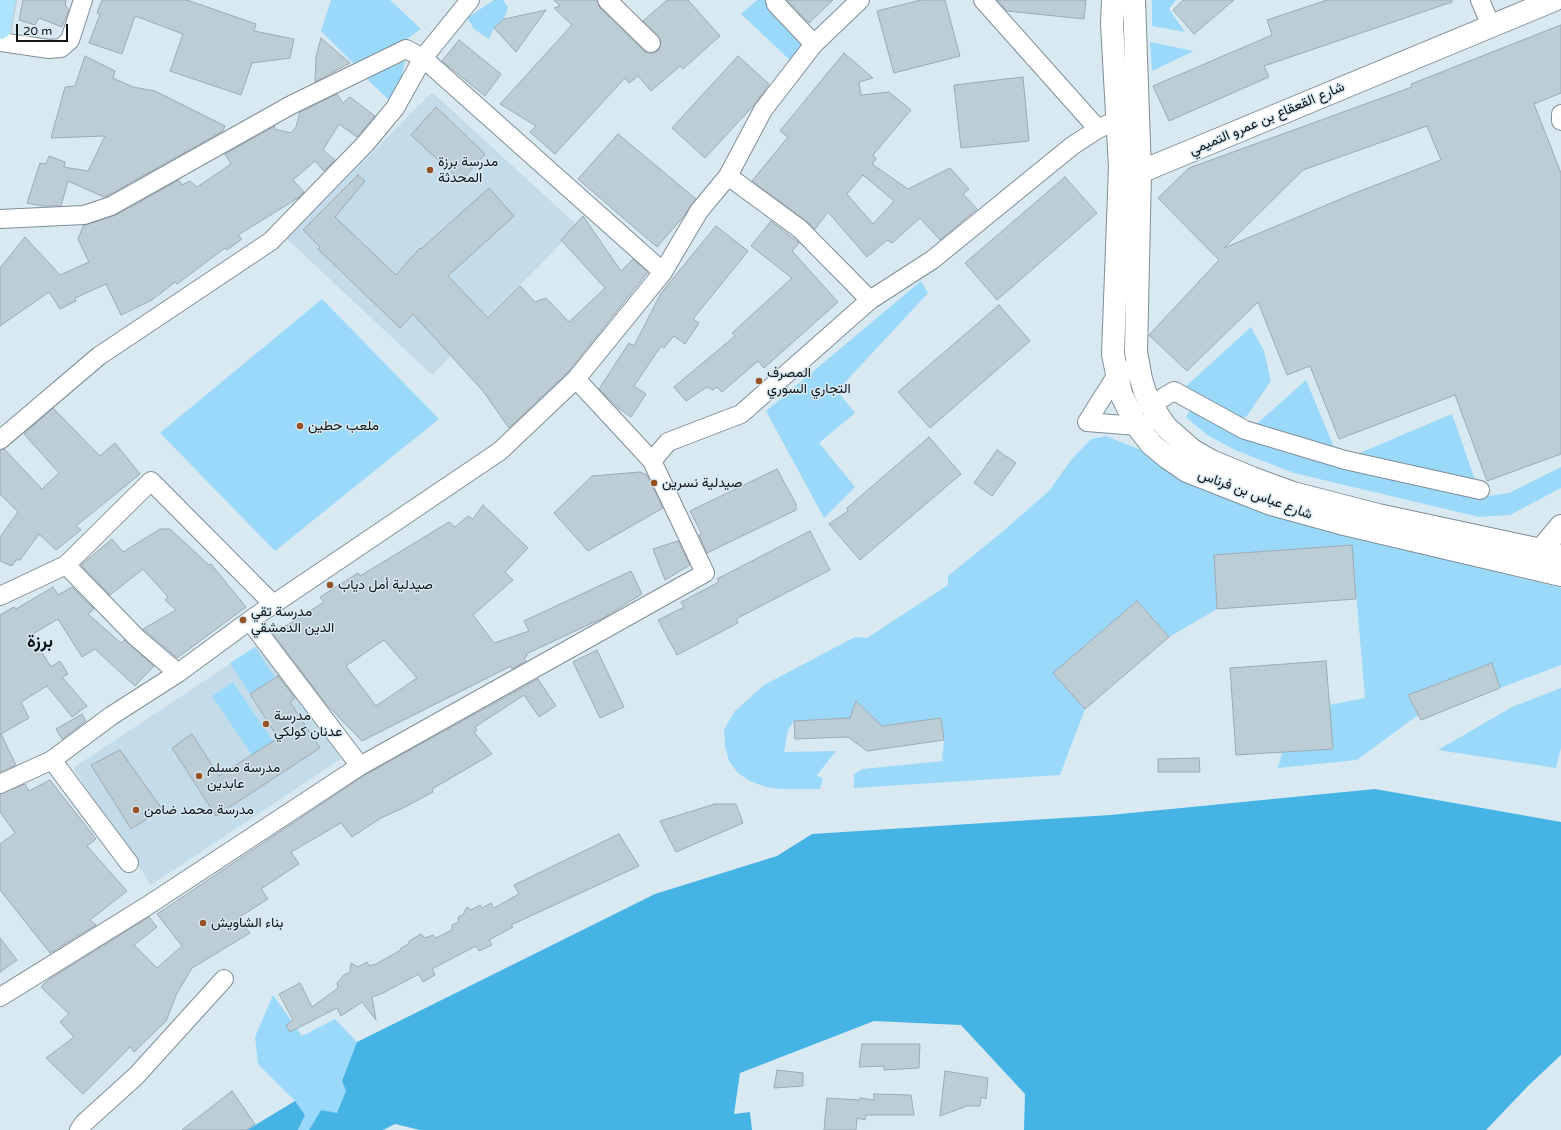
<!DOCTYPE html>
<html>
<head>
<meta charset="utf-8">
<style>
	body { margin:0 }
	#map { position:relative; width:1561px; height:1130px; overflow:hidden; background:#d8e9f2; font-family:"Varela Round",sans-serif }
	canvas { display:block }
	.scale { position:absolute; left:16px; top:24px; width:52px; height:18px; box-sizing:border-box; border:2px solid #0f1417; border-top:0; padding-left:5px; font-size:12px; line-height:14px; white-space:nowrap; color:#0f1417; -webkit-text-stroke:3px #d8e9f2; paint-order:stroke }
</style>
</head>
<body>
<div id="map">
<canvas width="1561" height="1130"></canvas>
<div class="scale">20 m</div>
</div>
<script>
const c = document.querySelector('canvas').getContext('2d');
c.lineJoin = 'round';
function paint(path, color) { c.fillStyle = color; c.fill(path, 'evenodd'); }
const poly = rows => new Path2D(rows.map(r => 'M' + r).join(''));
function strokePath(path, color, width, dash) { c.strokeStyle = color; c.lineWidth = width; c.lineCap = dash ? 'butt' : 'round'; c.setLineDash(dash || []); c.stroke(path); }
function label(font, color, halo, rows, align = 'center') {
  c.font = font + ' "Varela Round",Vazirmatn,sans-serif'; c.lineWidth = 3; c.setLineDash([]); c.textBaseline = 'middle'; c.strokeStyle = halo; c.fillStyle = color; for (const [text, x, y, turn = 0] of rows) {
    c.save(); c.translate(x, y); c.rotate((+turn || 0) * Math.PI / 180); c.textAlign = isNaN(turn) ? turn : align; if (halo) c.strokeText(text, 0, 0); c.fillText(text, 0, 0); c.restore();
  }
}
paint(poly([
	[432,92,578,226,432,375,287,239],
	[263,642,341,759,151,885,73,768]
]), '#c4dce9');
paint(poly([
	[331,0,390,0,421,29,361,71,321,31],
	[494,0,503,0,508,7,504,19,494,28,489,39,474,29,467,18],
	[757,0,773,0,813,39,791,61,741,14],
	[1152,0,1176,0,1169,9,1185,32,1152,26],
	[1150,42,1194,51,1152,71],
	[405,61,398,93,390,101,366,78],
	[921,281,928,293,837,391,855,413,819,443,855,487,824,518,766,411],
	[322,299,439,419,275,551,160,433],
	[1251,327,1264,351,1271,381,1246,417,1229,419,1184,388],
	[1306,380,1334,447,1251,429],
	[1191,407,1481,497,1509,493,1561,467,1561,488,1510,515,1479,517,1294,473,1235,450,1207,435,1186,417],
	[1452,414,1475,480,1355,455],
	[1106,436,1141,450,1183,477,1338,533,1561,588,1561,665,1500,688,1491,663,1408,695,1418,715,1357,760,1278,768,1282,752,1329,705,1365,698,1352,545,1214,555,1217,609,1169,637,1137,601,1053,673,1085,709,1060,775,854,788,854,774,863,769,942,761,944,740,941,718,882,726,856,702,850,718,794,721,788,730,784,752,836,751,817,775,823,779,820,789,780,789,766,787,750,781,738,773,729,761,725,746,724,730,734,712,764,685,855,637,867,638,948,585,948,576,1002,532,1049,491,1071,460,1091,439],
	[255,647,275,678,250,694,230,663],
	[233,682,273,741,252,755,212,696],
	[1561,688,1561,748,1556,768,1438,750,1512,707],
	[273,995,302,1036,335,1019,357,1042,342,1081,346,1091,337,1114,321,1110,309,1130,298,1130,305,1115,295,1101,258,1064,255,1037]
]), '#9bd9fa');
paint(poly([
	[1375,789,1561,822,1561,1055,1529,1085,1486,1130,1024,1130,1025,1094,961,1025,874,1021,740,1073,734,1114,750,1112,752,1130,420,1130,395,1124,383,1130,309,1130,321,1110,337,1113,346,1091,342,1081,357,1042,655,894,777,856,812,834,1110,815],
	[295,1101,305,1115,298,1130,247,1130]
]), '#46b3e5');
const building = poly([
	[23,0,66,0,65,5,69,10,62,27,39,18,35,25,19,20,23,0],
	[102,0,187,0,256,24,254,31,294,39,290,58,252,63,241,95,170,71,183,34,135,16,122,54,89,43,100,14,97,13,102,0],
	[554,0,597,0,600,8,644,51,649,53,654,53,659,50,661,41,643,21,667,0,688,0,720,36,683,69,680,66,651,91,638,76,629,83,625,78,555,154,530,132,536,126,500,104,572,25,554,8,560,6,554,0],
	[787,0,833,0,809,23,787,0],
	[921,0,945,0,960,56,894,73,877,11,921,0],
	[997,0,1086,0,1084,19,1007,11,997,0],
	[1183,0,1234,0,1194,34,1173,10,1183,0],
	[1327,0,1452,0,1452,2,1264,66,1269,77,1169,121,1153,86,1272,35,1267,20,1327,0],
	[546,10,516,52,494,28,504,19,546,10],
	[1561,25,1561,93,1534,104,1561,173,1561,454,1487,481,1455,395,1339,439,1310,366,1287,375,1258,302,1187,371,1149,335,1219,260,1158,198,1189,168,1412,87,1411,84,1561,25],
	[1427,126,1441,160,1355,193,1224,248,1303,170,1427,126],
	[321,38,350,63,315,82,316,57,321,38],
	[459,40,501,74,485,96,442,61,459,40],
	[844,53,873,78,859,82,861,95,889,92,911,110,873,155,876,159,872,164,908,189,950,168,969,189,963,194,977,209,940,240,920,218,892,243,887,240,867,257,828,212,815,229,806,221,752,181,788,137,780,131,844,53],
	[863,175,894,201,873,224,847,194,863,175],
	[85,56,115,71,113,78,133,87,155,91,225,126,223,131,107,196,104,197,68,181,61,206,43,206,27,203,40,163,46,164,49,156,65,162,64,167,88,171,105,136,51,138,65,87,75,86,85,56],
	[738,56,769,84,755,104,705,158,672,128,738,56],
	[1023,77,1029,141,961,148,954,85,1023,77],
	[337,94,343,103,350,97,375,116,357,137,339,124,323,150,335,160,324,171,315,161,293,180,304,192,298,198,238,235,242,239,227,250,225,248,177,284,175,282,152,300,121,315,106,284,75,298,76,301,60,309,49,292,0,326,0,268,25,237,60,275,89,262,78,239,83,226,116,215,179,180,182,185,190,181,197,187,231,164,225,154,275,126,274,129,291,133,296,127,300,112,337,94],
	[436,107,485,154,461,181,411,135,436,107],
	[618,134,696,199,684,216,657,247,578,179,618,134],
	[358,175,365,181,335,217,396,275,420,248,421,249,489,188,514,216,448,276,488,318,520,286,535,302,546,298,569,322,605,288,561,240,583,216,621,271,633,259,648,272,568,372,509,428,483,391,413,314,400,328,318,249,320,247,303,230,358,175],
	[1065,177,1097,213,997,300,965,263,1065,177],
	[771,221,799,243,792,251,838,302,764,368,758,361,722,392,717,387,713,390,707,387,686,401,674,387,735,336,732,333,792,278,751,246,771,221],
	[716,226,748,251,693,319,699,323,685,344,674,336,664,348,661,346,634,386,646,394,631,417,618,408,599,389,629,343,634,346,661,293,716,226],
	[999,305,1030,341,930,428,898,392,999,305],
	[53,408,100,456,115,443,140,474,76,526,81,530,56,550,39,534,20,560,16,560,12,566,0,561,0,537,18,512,0,494,0,450,4,449,42,489,59,473,24,434,53,408],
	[929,437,961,474,860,560,829,524,848,511,847,508,929,437],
	[997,450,1016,463,992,496,974,483,997,450],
	[777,469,796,504,796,510,707,553,699,535,702,534,690,511,777,469],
	[640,472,647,475,663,508,588,551,554,513,592,476,640,472],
	[483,505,528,548,505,572,513,580,473,615,494,643,529,631,524,621,631,571,642,594,603,618,526,654,527,656,524,658,526,661,512,669,511,666,362,741,327,705,273,634,324,602,320,597,358,573,360,576,449,522,455,527,468,516,473,519,483,505],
	[384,640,417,678,376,706,346,666,384,640],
	[160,529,170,529,209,565,211,564,246,607,177,658,143,629,176,610,165,600,168,597,143,569,110,595,81,565,112,539,123,552,160,529],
	[810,531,830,570,736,619,738,623,677,655,658,620,684,607,681,602,719,582,717,579,810,531],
	[678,541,690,565,665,580,653,549,678,541],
	[1352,545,1356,599,1217,609,1214,555,1352,545],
	[53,587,58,595,72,587,94,609,88,614,121,643,125,640,154,666,135,686,95,649,82,657,58,619,31,635,51,667,60,661,68,674,62,677,87,706,72,717,47,686,21,702,29,718,1,734,16,765,0,772,0,615,14,607,16,609,53,587],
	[1137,601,1169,637,1085,709,1053,673,1137,601],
	[597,650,624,707,600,718,573,662,597,650],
	[1326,661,1333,749,1236,755,1230,668,1326,661],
	[1492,663,1500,688,1421,720,1408,695,1492,663],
	[278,676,295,698,290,702,320,748,216,816,172,748,192,734,219,776,278,738,250,694,278,676],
	[538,679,556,706,539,717,524,695,475,727,477,730,474,732,492,754,432,789,433,792,403,808,381,818,352,837,341,823,291,852,299,864,261,889,268,899,238,918,250,933,192,968,177,993,166,1021,134,1052,130,1047,83,1094,46,1058,74,1037,60,1022,69,1014,41,987,48,980,149,917,157,927,134,945,157,968,182,946,157,914,365,775,538,679],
	[856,701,882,726,941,718,944,740,867,751,848,737,795,739,794,721,850,718,856,701],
	[82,714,86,721,62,739,56,729,82,714],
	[120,750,162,809,131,829,91,765,120,750],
	[1199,758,1200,772,1158,772,1158,759,1199,758],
	[50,780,96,839,87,846,127,891,90,920,96,925,50,953,0,890,0,844,15,833,0,812,0,794,25,784,29,791,50,780],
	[715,804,736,804,743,823,676,852,660,821,715,804],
	[619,834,639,866,511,925,513,927,489,940,492,945,479,951,476,946,432,969,435,975,423,982,419,974,383,993,372,997,376,1020,362,1002,341,1016,337,1008,290,1032,286,1025,293,1020,279,994,300,983,312,1007,338,988,337,983,344,975,350,972,351,963,358,967,367,962,369,966,376,964,401,950,401,948,409,944,409,941,421,934,425,938,433,935,436,938,452,930,452,925,459,922,458,917,463,915,467,907,471,910,480,905,482,908,491,903,494,908,519,894,514,885,619,834],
	[0,938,17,960,0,972,0,938],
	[862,1044,920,1044,919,1068,884,1070,884,1066,859,1067,862,1044],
	[777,1070,803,1073,803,1086,774,1088,777,1070],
	[945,1071,988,1078,986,1099,981,1097,980,1106,967,1106,940,1116,945,1071],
	[232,1091,255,1124,247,1130,182,1130,232,1091],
	[874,1094,911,1095,914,1115,866,1115,865,1120,857,1118,856,1130,824,1130,827,1098,860,1100,860,1098,874,1100,874,1094]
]);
paint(building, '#bdcdd6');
strokePath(building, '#9baab3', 1);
const minor = poly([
	[470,0,423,58,663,272],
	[607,0,651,43],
	[775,0,776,4,814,44],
	[983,0,1098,129],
	[1480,0,1491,26],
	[0,42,49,49,61,48,70,40,83,0],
	[1561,114,1561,121],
	[728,176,800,229,870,300],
	[0,219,84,215,111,206,291,105,406,49,423,58,395,108,366,143,271,241,99,356,0,440],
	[1137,366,1116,376,1087,422,1137,426,1147,423],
	[576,379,652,461],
	[1151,405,1174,391,1245,430,1345,460,1480,490],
	[66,565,151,481,274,605],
	[0,596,66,565,137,638,178,673],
	[250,621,360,766],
	[52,760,129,863],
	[0,784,52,760,111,716,178,673,253,618,500,451,576,379,663,272,699,211,728,176,763,110,814,44,860,0],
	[0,997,147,906,360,766,705,573,652,461,668,442,741,414,870,300,932,260,1072,146,1098,129,1117,120],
	[79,1130,84,1123,136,1076,224,979]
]);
const secondary = poly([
	[1113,0,1112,24,1120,167,1113,354,1121,394,1137,426,1151,444,1168,458,1187,471,1271,504,1340,523,1561,575],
	[1134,0,1140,172,1136,352,1141,379,1145,392,1151,405,1166,427,1192,450,1211,461,1252,478,1293,493,1378,515,1541,550,1561,556],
	[1140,172,1554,0],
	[1537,561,1541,550,1561,526]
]);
const primary = poly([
	[0,28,5,0]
]);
strokePath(minor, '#7f8e97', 20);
strokePath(secondary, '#7f8e97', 24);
strokePath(primary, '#c5c7c7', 24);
strokePath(minor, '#fff', 18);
strokePath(secondary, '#fff', 22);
strokePath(primary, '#aee3fe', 22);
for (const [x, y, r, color] of [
	[430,170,4,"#965224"],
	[759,381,4,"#965224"],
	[300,426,4,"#965224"],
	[654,483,4,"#965224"],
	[330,585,4,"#965224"],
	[243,620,4,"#965224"],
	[266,724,4,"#965224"],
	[199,776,4,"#965224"],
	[136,810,4,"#965224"],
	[203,923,4,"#965224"]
]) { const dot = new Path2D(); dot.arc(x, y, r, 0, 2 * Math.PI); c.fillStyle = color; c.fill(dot); strokePath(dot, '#d8e9f2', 1.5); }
label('14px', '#0f1417', '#d8e9f2', [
	["شارع القعقاع بن عمرو التميمي",1267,119,-23],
	["شارع عباس بن فرناس",1255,495,20]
]);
label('14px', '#0f1417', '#d8e9f2', [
	["مدرسة برزة",438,162],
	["المحدثة",438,178],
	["المصرف",767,373],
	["التجاري السوري",767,389],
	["ملعب حطين",308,426],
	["صيدلية نسرين",662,483],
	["صيدلية أمل دياب",338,585],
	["مدرسة تقي",251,612],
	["الدين الدمشقي",251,628],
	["مدرسة",274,716],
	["عدنان كولكي",274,732],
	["مدرسة مسلم",207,768],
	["عابدين",207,784],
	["مدرسة محمد ضامن",144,810],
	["بناء الشاويش",211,923]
], 'left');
label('bold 18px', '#0f1417', '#d8e9f2', [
	["برزة",40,642]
]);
</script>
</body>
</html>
